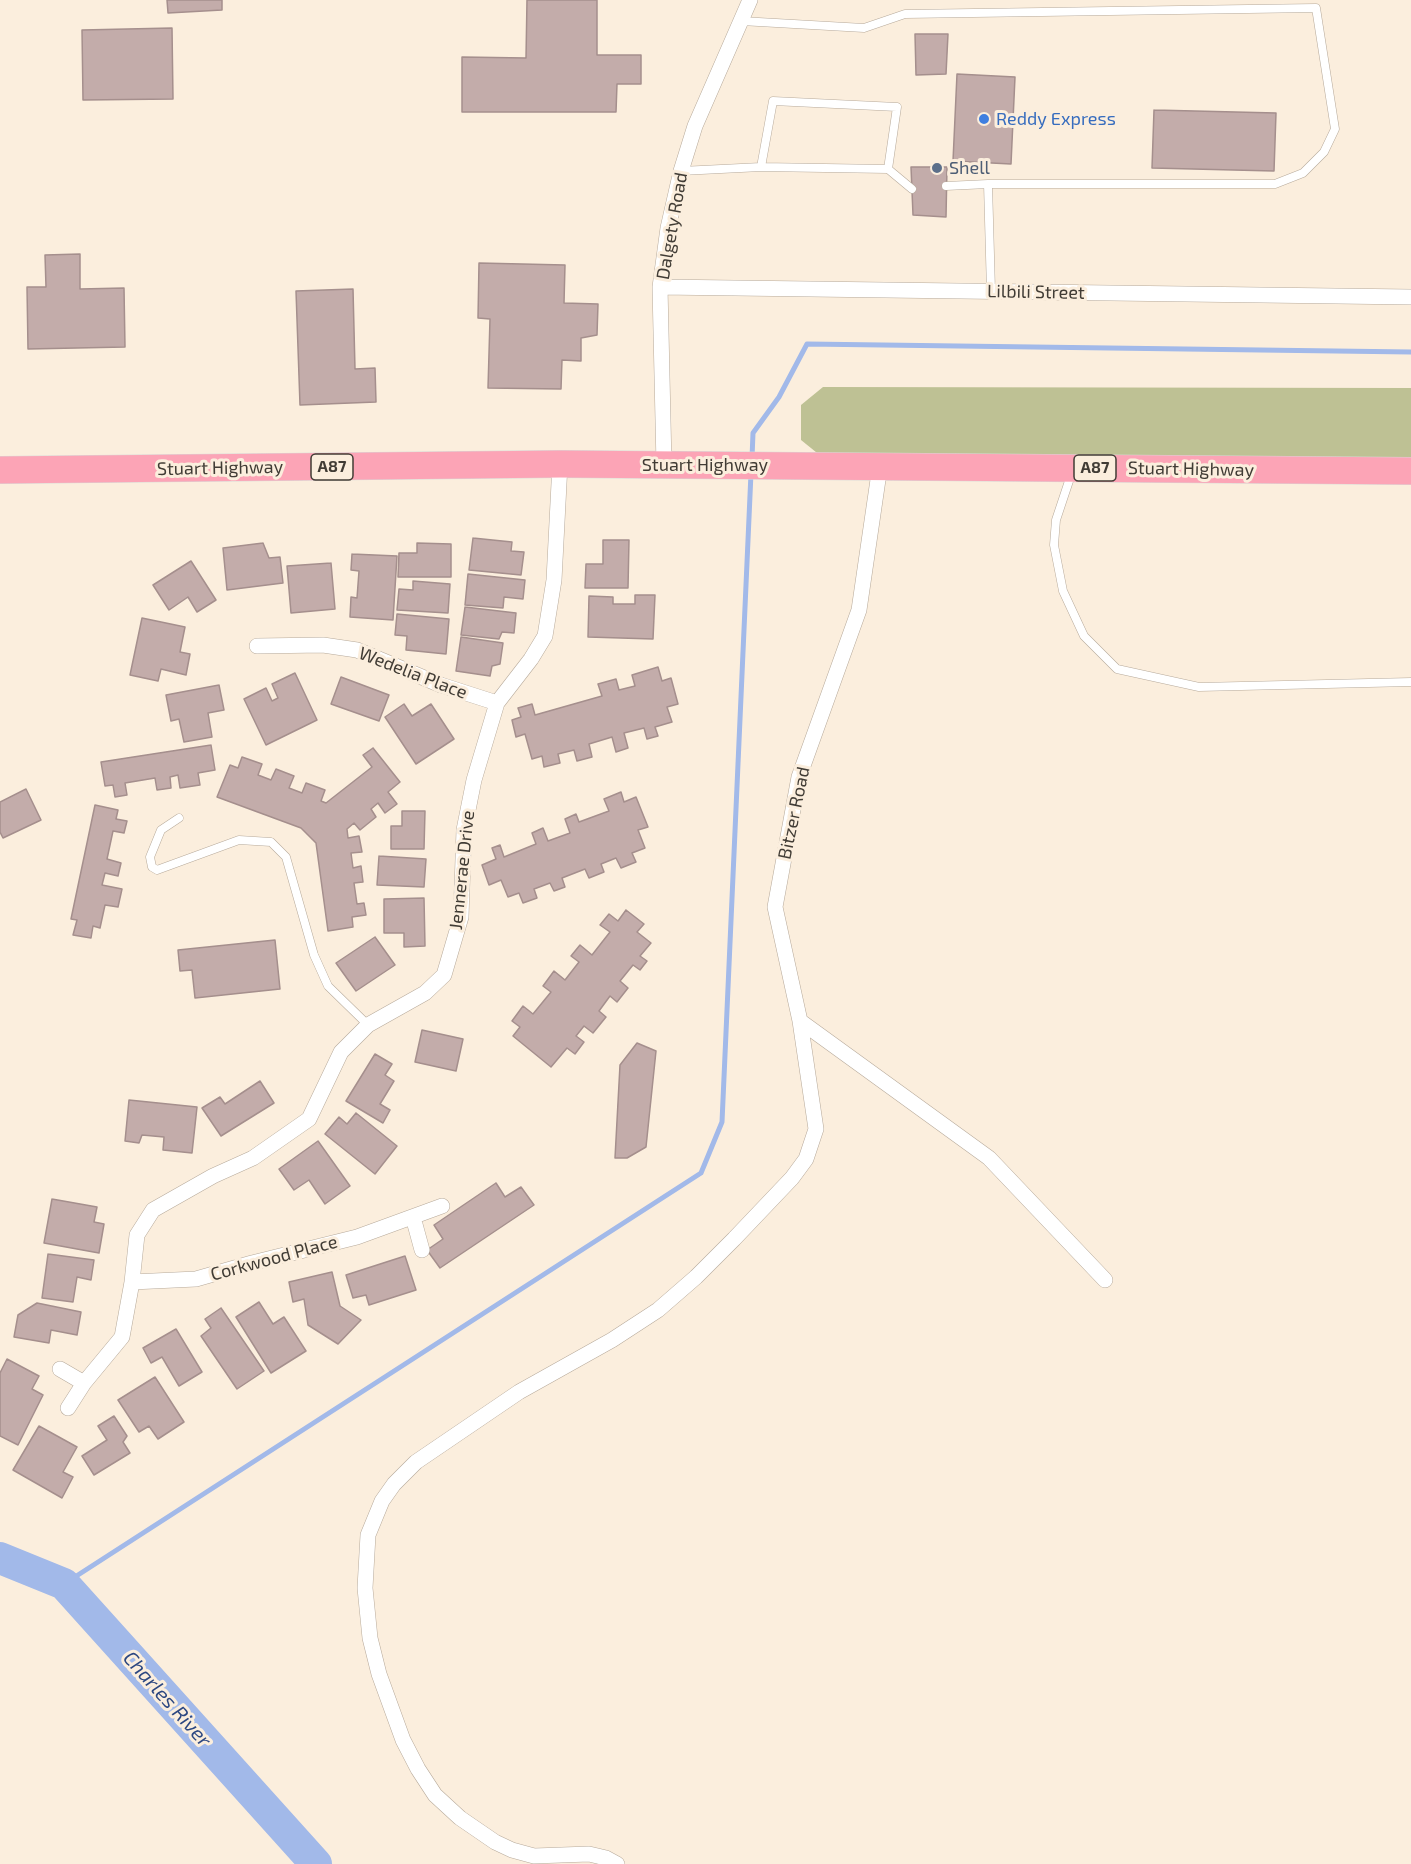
<!DOCTYPE html>
<html>
<head>
<meta charset="utf-8">
<style>
	body { margin:0 }
	canvas { display:block; background:#fbeedd }
</style>
</head>
<body>
<canvas width="1411" height="1864"></canvas>
<script>
const c = document.querySelector('canvas').getContext('2d');
c.lineJoin = 'round';
function paint(path, color) { c.fillStyle = color; c.fill(path, 'evenodd'); }
const poly = rows => new Path2D(rows.map(r => 'M' + r).join(''));
function strokePath(path, color, width, dash) { c.strokeStyle = color; c.lineWidth = width; c.lineCap = dash ? 'butt' : 'round'; c.setLineDash(dash || []); c.stroke(path); }
function label(font, color, halo, rows, align = 'center') {
  c.font = font + ' "Exo 2",sans-serif'; c.lineWidth = 6; c.setLineDash([]); c.textBaseline = 'middle'; c.strokeStyle = halo; c.fillStyle = color; for (const [text, x, y, turn = 0] of rows) {
    c.save(); c.translate(x, y); c.rotate((+turn || 0) * Math.PI / 180); c.textAlign = isNaN(turn) ? turn : align; if (halo) c.strokeText(text, 0, 0); c.fillText(text, 0, 0); c.restore();
  }
}
paint(poly([
	[823,387,1411,388,1411,471,832,465,801,440,801,405]
]), '#bec194');
strokePath(poly([
	[752,458,753,433,779,397,807,344,1411,352],
	[64,1584,701,1173,722,1122,751,473]
]), '#a2b9e9', 5);
strokePath(poly([
	[0,1558,64,1584,316,1864]
]), '#a2b9e9', 32);
const building = poly([
	[167,0,222,0,222,10,168,13,167,0],
	[527,0,597,0,597,55,641,55,641,84,617,84,616,112,462,112,462,57,526,58,527,0],
	[172,28,173,99,83,100,82,30,172,28],
	[915,34,948,34,946,74,916,75,915,34],
	[957,74,1015,77,1011,164,953,161,957,74],
	[1154,110,1276,113,1274,171,1152,168,1154,110],
	[911,167,947,167,946,217,913,215,911,167],
	[80,254,80,289,124,288,125,347,28,349,27,287,46,287,45,255,80,254],
	[479,263,565,265,564,303,598,304,597,335,581,338,581,361,562,360,561,389,488,388,490,319,478,318,479,263],
	[353,289,355,369,375,368,376,402,300,405,296,291,353,289],
	[473,538,512,542,511,551,524,552,521,575,469,570,473,538],
	[603,540,629,540,628,588,585,588,586,564,603,564,603,540],
	[263,543,269,558,280,557,283,583,227,590,223,548,263,543],
	[417,543,451,544,451,577,398,577,399,553,417,553,417,543],
	[352,554,397,556,393,620,350,617,351,597,357,598,359,571,351,570,352,554],
	[191,561,216,600,197,612,188,597,169,610,153,585,191,561],
	[331,563,335,609,291,613,287,566,331,563],
	[468,574,525,580,523,599,504,597,503,608,465,605,468,574],
	[413,581,450,584,448,613,397,610,399,589,413,590,413,581],
	[635,595,655,595,653,639,588,637,589,596,613,597,613,604,635,604,635,595],
	[465,607,516,613,514,633,502,632,499,639,461,635,465,607],
	[397,614,449,619,446,654,406,650,407,636,395,635,397,614],
	[142,618,185,627,180,652,190,654,186,675,161,669,158,681,130,675,142,618],
	[461,637,503,643,500,664,492,666,490,676,456,671,461,637],
	[658,667,662,681,671,678,678,704,667,707,672,722,655,727,658,736,647,739,644,728,624,733,628,748,616,752,612,737,589,744,592,757,577,761,574,750,558,754,560,763,544,767,542,756,532,759,525,734,516,737,512,720,521,717,518,708,532,704,535,715,602,696,598,684,616,679,619,690,635,686,632,675,658,667],
	[295,673,317,720,266,745,244,699,266,688,272,701,278,698,272,684,295,673],
	[341,677,389,695,379,721,331,704,341,677],
	[219,685,224,710,208,713,212,737,184,742,179,719,171,721,166,695,219,685],
	[404,704,412,716,431,704,454,739,416,764,385,717,404,704],
	[211,745,215,770,198,773,200,785,180,788,178,775,170,777,171,788,157,790,155,778,125,783,127,795,115,797,113,785,105,786,101,762,211,745],
	[373,748,400,782,388,792,397,804,385,813,378,803,371,809,376,817,360,830,354,823,347,829,348,838,359,836,362,852,351,853,353,868,361,866,363,882,354,883,357,904,364,903,366,915,352,917,353,927,328,931,316,843,301,828,217,797,230,765,238,768,242,757,262,764,258,775,271,780,276,769,294,776,289,788,302,793,306,783,325,790,321,801,326,803,372,767,363,755,373,748],
	[26,789,41,820,3,838,0,832,0,802,26,789],
	[621,792,624,802,636,797,648,827,638,830,645,848,632,853,636,862,621,868,616,858,601,864,604,872,589,878,585,869,562,878,565,887,554,891,550,883,534,889,537,898,523,903,519,893,508,897,501,880,489,885,482,865,496,859,492,848,500,845,504,857,536,844,532,833,543,828,548,841,570,833,565,819,576,814,579,822,609,811,604,799,621,792],
	[95,805,118,810,116,819,127,821,124,833,113,831,107,859,121,863,118,876,105,873,102,885,122,889,118,907,105,905,100,928,93,926,91,938,73,935,77,920,71,919,95,805],
	[402,811,425,811,424,849,391,849,391,826,402,826,402,811],
	[379,856,426,859,424,887,377,885,379,856],
	[424,898,425,946,404,947,404,933,384,933,384,899,424,898],
	[626,910,644,924,637,932,651,943,640,956,647,961,640,970,633,965,620,981,628,988,617,1002,610,996,599,1011,606,1017,593,1033,584,1026,576,1036,584,1042,575,1054,567,1048,551,1067,513,1036,520,1027,512,1021,523,1006,533,1014,551,992,543,986,554,971,565,980,579,962,571,956,580,945,592,955,610,932,600,925,609,914,618,921,626,910],
	[375,937,395,965,356,991,336,963,375,937],
	[275,940,280,989,195,998,192,970,180,971,178,950,275,940],
	[422,1030,463,1039,456,1071,415,1062,422,1030],
	[637,1043,656,1051,646,1147,627,1158,615,1158,620,1065,637,1043],
	[375,1054,392,1064,385,1075,394,1081,380,1104,390,1110,383,1123,346,1101,375,1054],
	[260,1081,274,1103,221,1136,202,1108,220,1097,225,1104,260,1081],
	[129,1100,197,1107,192,1153,163,1150,164,1137,142,1135,139,1143,125,1141,129,1100],
	[356,1113,397,1146,375,1174,325,1134,339,1117,347,1124,356,1113],
	[318,1141,350,1186,325,1204,309,1180,294,1190,279,1169,318,1141],
	[496,1183,505,1197,521,1187,534,1205,440,1268,427,1250,443,1239,434,1225,496,1183],
	[52,1199,97,1207,94,1222,104,1224,99,1253,44,1243,52,1199],
	[48,1254,94,1260,91,1280,77,1277,73,1302,42,1298,48,1254],
	[405,1256,416,1290,369,1305,366,1295,353,1298,346,1275,405,1256],
	[332,1272,340,1306,361,1320,338,1344,308,1325,304,1299,293,1302,289,1282,332,1272],
	[259,1302,273,1324,284,1317,306,1351,271,1373,236,1317,259,1302],
	[37,1303,81,1312,77,1335,51,1330,49,1343,14,1337,18,1315,37,1303],
	[221,1308,264,1371,237,1389,201,1336,211,1328,205,1319,221,1308],
	[176,1329,202,1372,179,1386,162,1357,151,1363,143,1348,176,1329],
	[7,1359,39,1376,32,1389,43,1395,18,1445,0,1436,0,1373,7,1359],
	[155,1377,184,1422,158,1439,149,1426,139,1432,118,1400,155,1377],
	[114,1416,127,1436,123,1442,130,1453,94,1475,82,1456,107,1440,98,1426,114,1416],
	[39,1426,77,1447,63,1472,73,1477,62,1498,13,1470,39,1426]
]);
paint(building, '#c3acaa');
strokePath(building, '#a58f8d', 1.5);
const lane = poly([
	[741,21,864,28,905,14,1316,8,1335,129,1324,152,1303,173,1275,184,988,184,946,186],
	[888,169,912,189],
	[681,171,761,167,888,169,897,107,773,101,761,167],
	[988,184,991,291],
	[1072,472,1056,520,1054,545,1063,591,1084,636,1117,669,1199,687,1411,682],
	[179,818,161,830,150,857,152,867,157,870,239,840,271,842,286,857,314,955,328,986,368,1025]
]);
const street = poly([
	[660,287,1411,297],
	[664,465,660,287,668,228,681,171,695,126,750,0],
	[257,646,323,645,357,650,441,685,497,703],
	[800,1021,989,1158,1105,1280],
	[413,1217,422,1250],
	[132,1282,196,1279,252,1263,357,1237,442,1206],
	[60,1369,84,1383],
	[68,1408,84,1383,122,1337,132,1282,137,1235,153,1210,213,1176,253,1158,309,1119,341,1052,368,1025,425,993,444,975,461,917,464,830,474,780,497,703,531,659,545,636,554,580,560,464],
	[617,1864,606,1858,589,1854,534,1856,512,1850,495,1842,460,1818,435,1795,418,1769,403,1740,379,1674,370,1638,365,1588,368,1535,382,1501,394,1484,416,1462,519,1392,612,1340,658,1310,696,1277,734,1239,792,1178,806,1159,816,1129,800,1021,775,907,799,777,859,610,880,466]
]);
const highway = poly([
	[0,470,560,464,1411,471]
]);
strokePath(lane, '#b7aa9b', 9);
strokePath(street, '#b7aa9b', 16);
strokePath(highway, '#d9d8d7', 28);
strokePath(lane, '#fff', 8);
strokePath(street, '#fff', 15);
strokePath(highway, '#fca4b6', 27);
for (const [x, y, r, color] of [
	[984,119,6,"#3f7fe0"],
	[937,168,6,"#5c6f8a"]
]) { const dot = new Path2D(); dot.arc(x, y, r, 0, 2 * Math.PI); c.fillStyle = color; c.fill(dot); strokePath(dot, '#fbeedd', 2); }
for (const [x, y, w] of [
	[332,467,42],
	[1095,468,42]
]) { const box = new Path2D(); box.roundRect(x - w / 2, y - 13, w, 26, 4.5); c.fillStyle = '#fbeedd'; c.fill(box); strokePath(box, '#413c35', 1.5); }
label('bold 16px', '#413c35', null, [
	["A87",332,467],
	["A87",1095,468]
]);
label('18px', '#366cbe', '#fbeedd', [
	["Reddy Express",996,119]
], 'left');
label('18px', '#4e5e75', '#fbeedd', [
	["Shell",949,168]
], 'left');
label('18px', '#413c35', '#fbeedd', [
	["Dalgety Road",672,226,-80],
	["Lilbili Street",1036,292,1],
	["Stuart Highway",705,465],
	["Stuart Highway",220,468,-1],
	["Stuart Highway",1191,469,1],
	["Wedelia Place",413,673,21],
	["Bitzer Road",794,813,-78],
	["Jennerae Drive",462,870,-84],
	["Corkwood Place",274,1258,-15]
]);
label('italic 20px', '#2c4781', '#fbeedd', [
	["Charles River",167,1699,48]
]);
</script>
</body>
</html>
